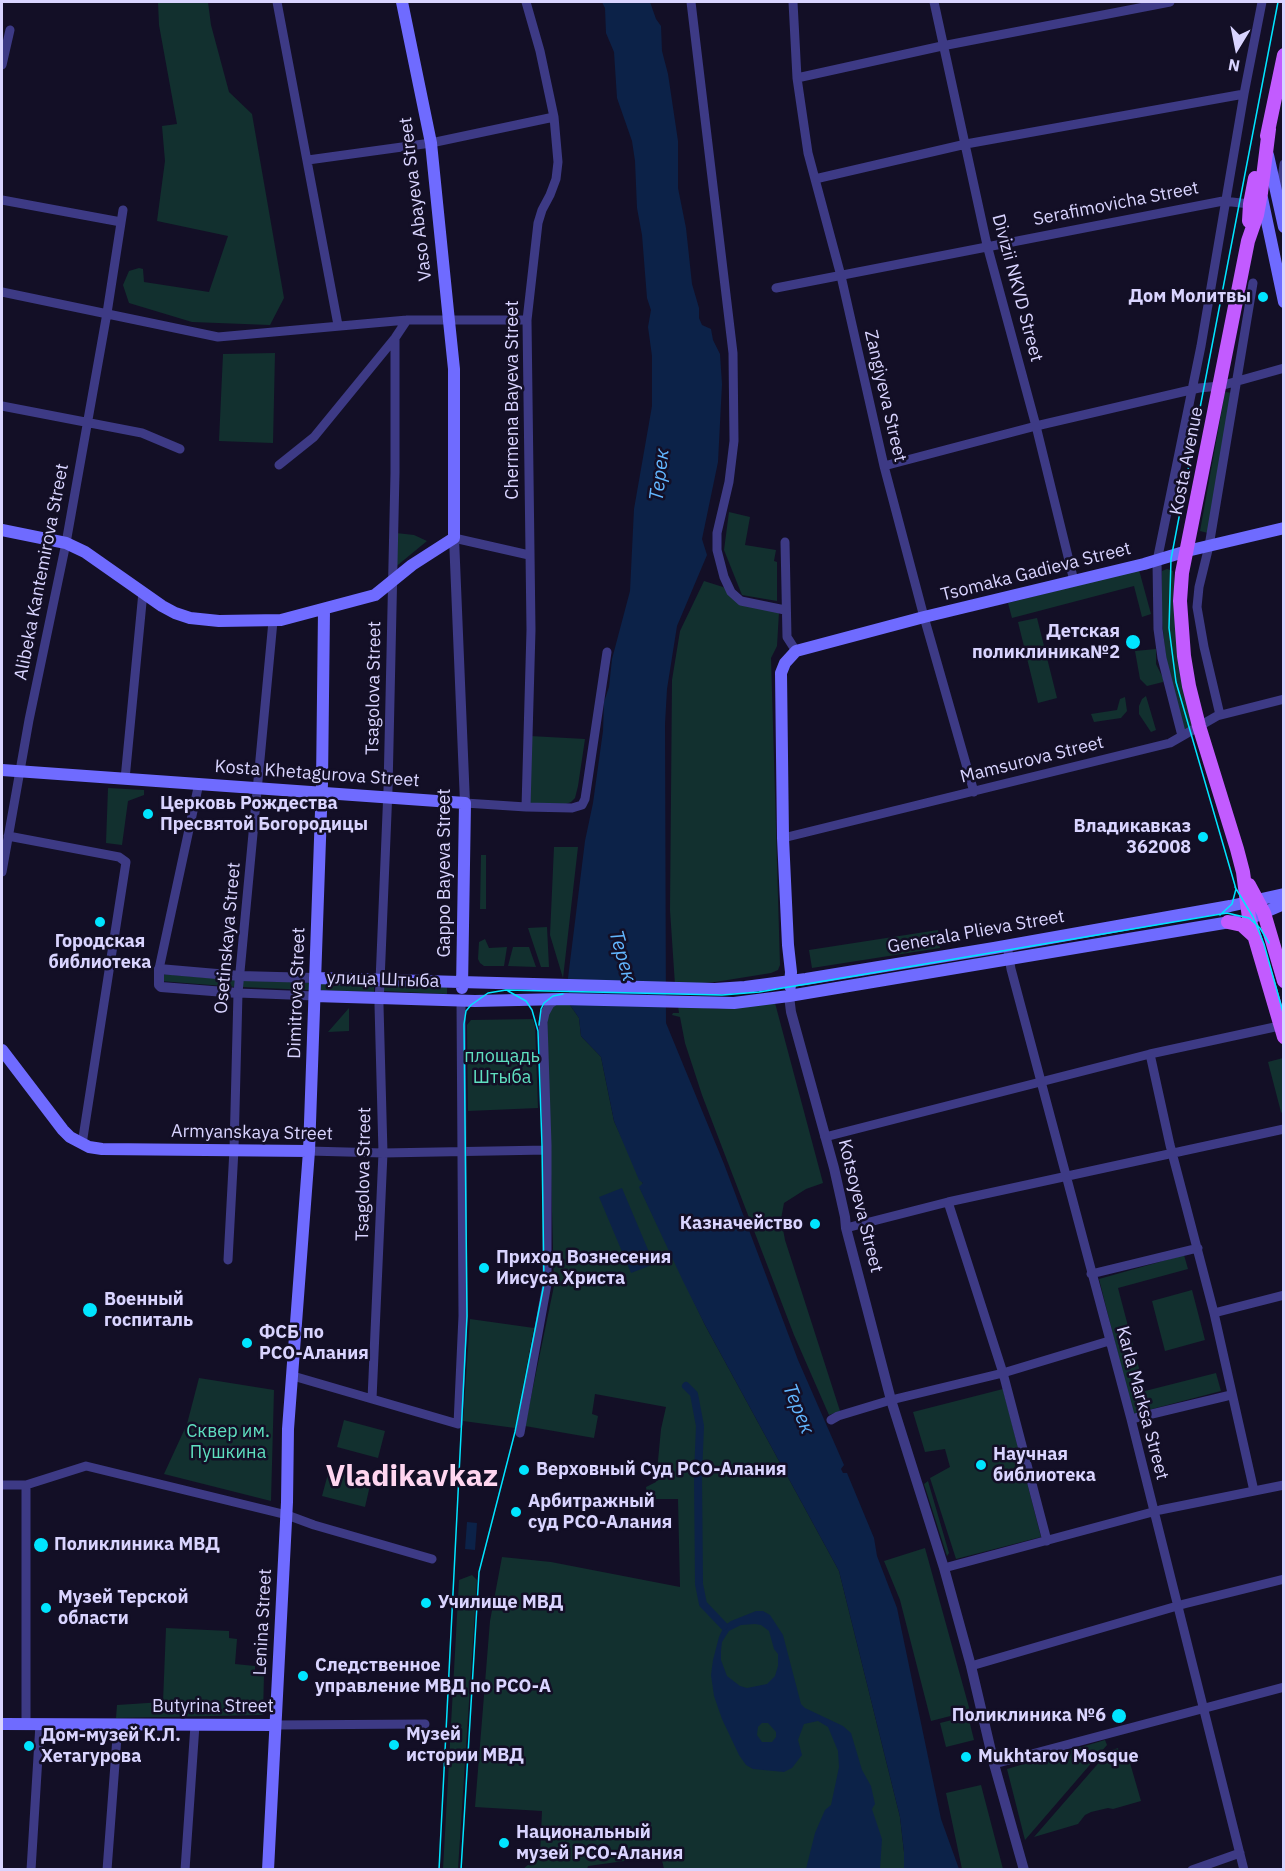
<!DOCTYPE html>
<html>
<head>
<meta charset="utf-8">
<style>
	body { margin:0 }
	#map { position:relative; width:1285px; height:1871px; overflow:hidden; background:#130f26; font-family:"IBM Plex Sans",sans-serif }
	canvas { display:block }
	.frame { position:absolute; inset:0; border:3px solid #d9d4ff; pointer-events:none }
	.north { position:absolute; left:1207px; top:18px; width:60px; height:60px; -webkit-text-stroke:4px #130f26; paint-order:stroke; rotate:190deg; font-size:16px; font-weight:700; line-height:24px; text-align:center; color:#d9d4ff }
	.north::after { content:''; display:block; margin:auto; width:21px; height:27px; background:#d9d4ff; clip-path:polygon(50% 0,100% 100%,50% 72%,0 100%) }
</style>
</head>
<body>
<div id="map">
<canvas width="1285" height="1871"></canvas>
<div class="frame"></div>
<div class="north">N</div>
</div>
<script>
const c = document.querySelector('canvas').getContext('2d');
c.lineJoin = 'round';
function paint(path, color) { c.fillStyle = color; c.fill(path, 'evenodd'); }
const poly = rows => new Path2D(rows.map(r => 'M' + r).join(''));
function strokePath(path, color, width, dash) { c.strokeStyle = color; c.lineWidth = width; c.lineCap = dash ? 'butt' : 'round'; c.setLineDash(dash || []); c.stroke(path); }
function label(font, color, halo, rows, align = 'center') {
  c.font = font + ' "IBM Plex Sans",sans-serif'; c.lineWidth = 5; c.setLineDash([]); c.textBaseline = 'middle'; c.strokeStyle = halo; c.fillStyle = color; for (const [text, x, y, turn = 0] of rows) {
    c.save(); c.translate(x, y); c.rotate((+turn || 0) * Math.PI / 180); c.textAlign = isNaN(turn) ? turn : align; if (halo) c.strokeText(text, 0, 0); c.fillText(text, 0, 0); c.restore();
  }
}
paint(poly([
	[158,2,208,2,211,25,229,92,252,114,284,298,270,325,192,322,129,303,123,285,129,271,139,268,143,269,144,282,209,292,228,236,157,221,165,161,162,126,177,124,159,25],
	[275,353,273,443,219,441,223,354],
	[1225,392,1233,393,1208,533,1200,531],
	[729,512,750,517,745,545,776,550,774,561,777,562,777,601,742,595,724,550],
	[396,533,414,535,427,541,393,569],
	[1167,569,1173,571,1192,717,1192,728,1183,731,1167,667,1162,621,1162,571],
	[1139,570,1151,614,1142,617,1134,586,1012,618,1008,603],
	[704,581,723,587,745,605,779,612,777,646,771,658,780,965,778,970,771,973,715,982,675,985,670,910,672,680,680,631],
	[1037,618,1057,698,1038,703,1018,622],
	[1156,649,1156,664,1163,678,1163,682,1147,686,1140,679,1135,651],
	[1146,696,1156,730,1151,732,1139,714,1139,706,1142,699],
	[1125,697,1127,711,1121,718,1094,722,1091,714,1117,710,1120,699],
	[530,736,585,739,578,786,575,798,571,802,563,805,529,804],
	[108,788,144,790,144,795,128,801,122,845,106,843],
	[554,847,578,847,563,978,550,935],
	[481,855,486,855,486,909,480,909],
	[547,927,549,967,541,967,528,928],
	[938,930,940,948,812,968,809,950],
	[485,939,489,948,507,947,504,966,484,966,480,963,478,959,479,942],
	[513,947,529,947,536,967,508,966],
	[160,974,237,980,236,987,160,981],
	[242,980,310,983,309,990,242,987],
	[317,982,374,984,374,992,317,990],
	[382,985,447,987,447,994,382,991],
	[775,1003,823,1183,806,1189,784,1203,781,1219,785,1240,840,1411,829,1415,794,1335,702,1095,685,1043,680,1017,672,1015,673,1013,679,1013,678,1006,717,1009],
	[554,1004,570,1005,579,1018,581,1036,601,1057,614,1121,643,1184,640,1188,705,1325,839,1571,900,1817,904,1852,904,1869,664,1869,661,1856,588,1866,587,1869,523,1869,540,1855,542,1811,475,1807,490,1621,502,1557,551,1562,680,1587,678,1499,648,1499,646,1487,656,1482,661,1429,666,1407,595,1394,592,1414,598,1416,594,1438,525,1426,554,1286,547,1026,548,1015],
	[349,1008,349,1031,328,1032],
	[533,1019,535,1026,538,1108,468,1111,467,1025,471,1020],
	[1283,1058,1284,1058,1283,1114,1281,1112,1268,1062],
	[1184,1255,1188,1269,1118,1288,1145,1391,1216,1373,1221,1391,1133,1414,1099,1279],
	[1192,1290,1205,1340,1165,1351,1152,1301],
	[470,1319,534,1328,515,1428,463,1421],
	[199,1378,274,1390,271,1501,164,1474,187,1424],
	[1003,1389,1041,1537,956,1559,930,1478,950,1467,945,1449,925,1452,913,1412],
	[344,1420,385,1431,378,1458,337,1447],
	[329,1470,371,1481,365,1507,322,1496],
	[928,1481,949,1553,947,1556,924,1484],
	[925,1548,970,1711,931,1721,900,1600,884,1561],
	[472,1575,477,1580,458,1869,443,1869,459,1580],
	[166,1628,229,1631,229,1638,237,1639,235,1664,255,1666,255,1673,264,1674,263,1715,116,1718,117,1705,163,1702],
	[968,1716,974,1740,946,1747,940,1723],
	[1105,1740,1107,1745,1025,1840,1007,1769],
	[1118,1748,1120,1757,1128,1756,1141,1801,1113,1809,1108,1808,1091,1812,1085,1815,1078,1824,1034,1837,1109,1751],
	[981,1785,1003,1869,962,1869,946,1793]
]), '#12302f');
paint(poly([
	[602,2,650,2,656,19,661,26,662,51,668,74,678,141,678,188,686,228,692,284,699,308,699,318,702,325,711,329,713,340,720,354,722,384,718,462,702,539,707,555,677,626,667,689,665,724,666,1023,724,1164,798,1360,844,1465,841,1469,843,1473,847,1473,874,1538,877,1556,897,1608,941,1819,959,1869,904,1869,904,1852,900,1817,839,1571,705,1325,683,1281,639,1187,643,1183,639,1180,614,1121,601,1057,581,1036,579,1018,570,1005,568,978,585,841,593,803,603,731,604,702,609,687,612,659,630,591,634,509,652,406,652,356,648,327,651,310,647,298,642,235,637,208,635,161,632,141,617,98,614,52,606,33,605,8],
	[622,1188,654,1264,631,1273,599,1197],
	[467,1522,477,1523,475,1550,465,1549],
	[756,1611,763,1611,770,1615,783,1635,801,1704,805,1708,843,1726,851,1733,862,1770,871,1786,875,1804,872,1809,882,1839,880,1869,806,1869,815,1833,825,1810,831,1805,839,1767,838,1751,828,1727,818,1721,804,1724,798,1740,802,1755,792,1768,784,1772,753,1769,746,1765,739,1755,722,1719,714,1696,711,1675,713,1660,719,1637,724,1626,731,1621],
	[755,1624,761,1625,769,1631,774,1649,778,1654,778,1666,775,1676,767,1684,747,1688,740,1686,727,1676,721,1660,721,1651,722,1642,729,1631,741,1625],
	[762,1723,768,1723,776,1732,776,1737,772,1742,762,1742,757,1735,758,1727]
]), '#0c2248');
strokePath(poly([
	[686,1386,694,1394,700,1426,698,1474,699,1584,703,1604,724,1626]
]), '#0c2248', 8);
strokePath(poly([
	[277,2,338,325],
	[691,2,733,353,734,441,729,482,717,533,717,550,724,577,731,592,741,601,785,610],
	[793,2,797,78,808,153,841,276,884,466,924,617,974,792],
	[934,2,987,245,1036,426,1074,581],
	[2,65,10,30],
	[797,78,942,46,1170,2],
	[308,160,431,143,554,117],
	[815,179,966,144,1244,94],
	[1281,187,1284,164],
	[2,200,121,222],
	[776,288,1223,201,1250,204],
	[2,292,218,337,407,320,527,320],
	[2,406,142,433,180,449],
	[279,465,314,437,395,338,407,320],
	[884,466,1036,426,1199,388,1220,386,1284,368],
	[454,538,529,555],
	[785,542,787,637,796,651],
	[1220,715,1204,647,1197,607,1199,587,1209,546,1253,283],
	[1182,736,1162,658,1158,629,1157,561,1201,346,1244,94,1262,2],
	[125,779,143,592],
	[465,803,526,807,572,808,582,805,585,799,607,652],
	[526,807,531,630,527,320,538,223,542,210,550,195,556,179,558,162,554,117,540,51,526,2],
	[8,836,119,857,126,862,82,1144],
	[783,838,1170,743,1217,716,1284,699],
	[2,872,29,720,66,543,107,313,123,210],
	[1007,945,1011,969,1131,1419,1244,1870],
	[159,969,199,783],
	[238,993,315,996],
	[1150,1054,1170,1145,1214,1313,1254,1491],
	[825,1137,1150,1054,1284,1025],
	[309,1151,383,1153,547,1150],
	[948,1202,1003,1373,1047,1541],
	[846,1228,948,1202,1284,1129],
	[228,1260,234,1149,238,993,273,621],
	[1091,1274,1198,1248],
	[1214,1313,1284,1295],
	[293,1376,458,1424,463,1316,461,1000],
	[372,1399,383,1153,379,1005,388,789,395,473,395,338],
	[1131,1419,1231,1395],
	[831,1420,838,1416,891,1400,1003,1373,1109,1341],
	[520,1433,547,1284,547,1145,543,1022,545,1013,550,1004,556,1000],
	[2,1485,26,1485,86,1466,287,1515,314,1525,432,1559],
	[944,1568,1160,1510,1284,1485],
	[971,1666,1184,1604,1284,1579],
	[26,1724,26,1485],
	[275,1725,425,1724],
	[994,1764,1284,1687],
	[31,1870,40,1724],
	[107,1870,118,1724],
	[185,1870,195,1725],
	[1192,1870,1240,1853]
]), '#3d3a85', 9);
strokePath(poly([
	[454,538,465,803],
	[238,993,161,987,159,985,159,969,240,976,315,978],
	[789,996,791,1012,834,1168,845,1217,846,1228,891,1400,944,1568,971,1666,994,1764,1024,1870]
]), '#3d3a85', 10);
strokePath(poly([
	[1268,155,1284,227],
	[1262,198,1284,302],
	[2,530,66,543,85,552,162,606,175,613,190,618,219,621,281,620,375,595,412,565,454,538,454,369,449,321,431,143,402,2],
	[2,770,465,803,462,988],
	[1256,916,1284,904],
	[315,978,715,989,745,987,806,979,994,948,1230,906,1284,894],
	[790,986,791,972,788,945,783,838,781,673,785,663,796,651,924,617,1144,564,1187,551,1284,528],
	[315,996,475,1001,561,999,734,1003,789,996,1236,921],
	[2,1050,63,1130,70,1137,89,1147,102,1149,309,1151],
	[2,1724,275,1725],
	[268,1870,287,1502,288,1429,309,1151,322,783,324,610]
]), '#6f6bff', 12);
strokePath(poly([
	[1269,129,1261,193,1257,215,1248,241,1182,573,1180,601,1184,656,1189,686,1199,726,1237,849,1243,872,1249,918,1284,1037],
	[1267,136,1284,55],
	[1249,221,1250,204,1255,178],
	[1249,885,1264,913,1284,981],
	[1228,922,1242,925,1254,936]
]), '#c25bff', 14);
strokePath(poly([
	[1235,887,1253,917,1264,944,1284,1016],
	[1220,915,1232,904,1236,889,1176,682,1169,628,1171,559,1278,2],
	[539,1025,541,1009,544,1003,553,996,563,994],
	[439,1870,467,1316,464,1024,466,1011,471,1005,488,993,506,990,722,995,759,992,1227,913,1249,918,1260,928,1269,943],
	[461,1870,479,1572,515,1432,544,1284,542,1145,538,1031,532,1010,526,1001,508,991]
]), '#00e5ff', 1.5);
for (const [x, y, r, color] of [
	[1263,297,6,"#00e5ff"],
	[1133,642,8,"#00e5ff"],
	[148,814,6,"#00e5ff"],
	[1203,837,6,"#00e5ff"],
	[100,922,6,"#00e5ff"],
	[815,1224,6,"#00e5ff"],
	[484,1268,6,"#00e5ff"],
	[90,1310,8,"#00e5ff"],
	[247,1343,6,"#00e5ff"],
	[981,1465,6,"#00e5ff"],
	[524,1470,6,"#00e5ff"],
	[516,1512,6,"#00e5ff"],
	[41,1545,8,"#00e5ff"],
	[426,1603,6,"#00e5ff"],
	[46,1608,6,"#00e5ff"],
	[303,1676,6,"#00e5ff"],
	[1119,1716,8,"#00e5ff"],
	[394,1745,6,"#00e5ff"],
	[29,1746,6,"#00e5ff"],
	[966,1757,6,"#00e5ff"],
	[504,1843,6,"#00e5ff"]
]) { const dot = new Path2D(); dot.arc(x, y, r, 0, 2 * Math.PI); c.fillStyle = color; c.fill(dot); strokePath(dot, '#130f26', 2); }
label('18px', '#d9d4ff', '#130f26', [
	["Vaso Abayeva Street",416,199,-97],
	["Serafimovicha Street",1116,204,-11],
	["Divizii NKVD Street",1017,288,75],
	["Zangiyeva Street",885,396,77],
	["Chermena Bayeva Street",513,400,-90],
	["Kosta Avenue",1187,461,-79],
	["Alibeka Kantemirova Street",42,572,-79],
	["Tsomaka Gadieva Street",1036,572,-14],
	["Tsagolova Street",374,688,-89],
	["Mamsurova Street",1032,760,-14],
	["Kosta Khetagurova Street",317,774,4],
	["Gappo Bayeva Street",445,873,-90],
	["Generala Plieva Street",976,932,-10],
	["Osetinskaya Street",228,938,-85],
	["улица Штыба",383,980,2],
	["Dimitrova Street",297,993,-88],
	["Armyanskaya Street",252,1133,1],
	["Tsagolova Street",364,1174,-89],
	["Kotsoyeva Street",860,1206,76],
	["Karla Marksa Street",1142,1403,75],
	["Lenina Street",263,1622,-87],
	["Butyrina Street",213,1707]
]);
label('bold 18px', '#d9d4ff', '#130f26', [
	["Дом Молитвы",1251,297,"right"],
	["Детская",1120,632,"right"],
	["поликлиника№2",1120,653,"right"],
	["Церковь Рождества",160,804],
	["Пресвятой Богородицы",160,825],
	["Владикавказ",1191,827,"right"],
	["362008",1191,848,"right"],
	["Городская",100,942,"center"],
	["библиотека",100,963,"center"],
	["Казначейство",803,1224,"right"],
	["Приход Вознесения",496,1258],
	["Иисуса Христа",496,1279],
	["Военный",104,1300],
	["госпиталь",104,1321],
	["ФСБ по",259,1333],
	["РСО-Алания",259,1354],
	["Научная",993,1455],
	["библиотека",993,1476],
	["Верховный Суд РСО-Алания",536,1470],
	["Арбитражный",528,1502],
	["суд РСО-Алания",528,1523],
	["Поликлиника МВД",54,1545],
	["Музей Терской",58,1598],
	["области",58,1619],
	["Училище МВД",438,1603],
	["Следственное",315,1666],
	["управление МВД по РСО-А",315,1687],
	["Поликлиника №6",1106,1716,"right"],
	["Музей",406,1735],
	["истории МВД",406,1756],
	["Дом-музей К.Л.",41,1736],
	["Хетагурова",41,1757],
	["Mukhtarov Mosque",978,1757],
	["Национальный",516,1833],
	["музей РСО-Алания",516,1854]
], 'left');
label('18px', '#5fe0c0', '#130f26', [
	["площадь",502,1057],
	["Штыба",502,1078],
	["Сквер им.",228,1432],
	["Пушкина",228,1453]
]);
label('italic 20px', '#62b6ff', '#130f26', [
	["Терек",660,475,-83],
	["Терек",622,956,74],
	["Терек",798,1409,68]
]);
label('bold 30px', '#ffd6f0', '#130f26', [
	["Vladikavkaz",412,1477]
]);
</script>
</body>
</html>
